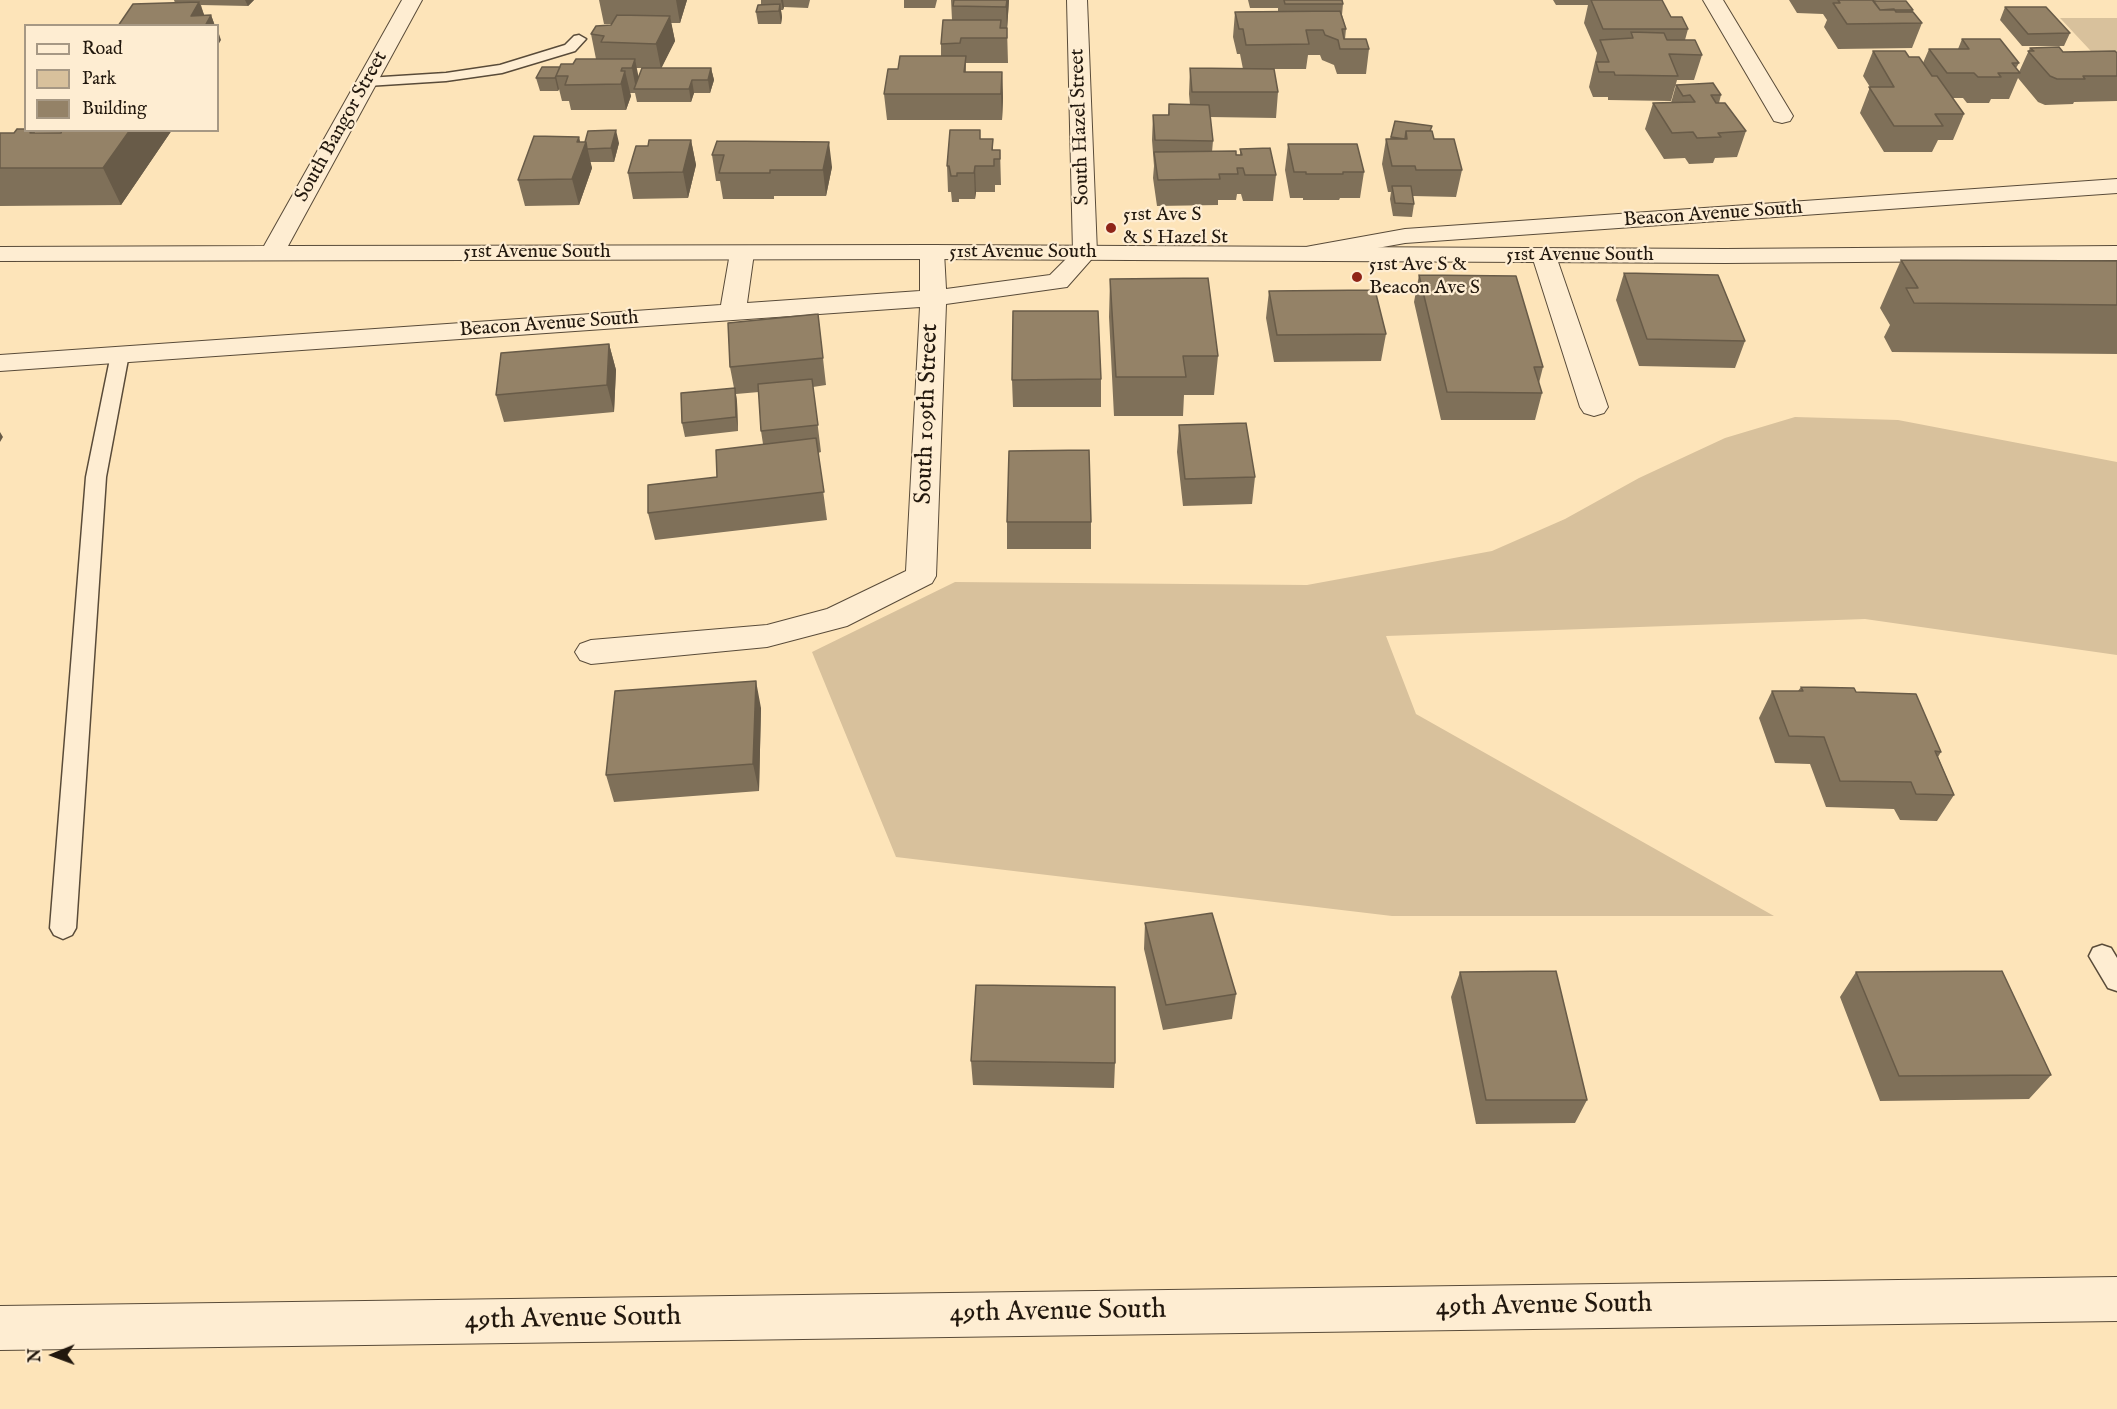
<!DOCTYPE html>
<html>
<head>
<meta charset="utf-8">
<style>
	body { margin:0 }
	#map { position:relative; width:2117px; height:1409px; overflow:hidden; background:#fde4b9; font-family:"IM FELL English",serif }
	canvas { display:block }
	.legend { position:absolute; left:24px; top:24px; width:195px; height:108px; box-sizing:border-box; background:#feedd2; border:2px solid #a69884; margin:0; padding:8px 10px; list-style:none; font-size:18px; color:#22180e }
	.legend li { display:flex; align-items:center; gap:12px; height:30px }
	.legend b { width:30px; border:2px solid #a69884 }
	.north { position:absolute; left:24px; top:1325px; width:60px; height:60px; -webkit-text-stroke:4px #feedd2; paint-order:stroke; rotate:269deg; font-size:16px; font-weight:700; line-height:24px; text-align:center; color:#22180e }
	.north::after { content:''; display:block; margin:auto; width:21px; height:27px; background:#22180e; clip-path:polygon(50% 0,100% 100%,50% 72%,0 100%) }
</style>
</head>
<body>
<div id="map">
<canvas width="2117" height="1409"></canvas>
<ul class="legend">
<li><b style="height:8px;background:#feedd2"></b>Road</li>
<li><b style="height:16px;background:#d8c19c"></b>Park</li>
<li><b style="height:16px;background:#948267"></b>Building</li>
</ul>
<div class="north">N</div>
</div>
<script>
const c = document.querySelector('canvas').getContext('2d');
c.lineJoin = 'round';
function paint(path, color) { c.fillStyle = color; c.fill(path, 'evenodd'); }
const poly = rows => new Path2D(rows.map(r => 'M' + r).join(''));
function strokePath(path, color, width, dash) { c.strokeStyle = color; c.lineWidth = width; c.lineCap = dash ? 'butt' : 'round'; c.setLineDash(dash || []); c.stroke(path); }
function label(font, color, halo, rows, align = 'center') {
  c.font = font + ' "IM FELL English",serif'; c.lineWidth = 4.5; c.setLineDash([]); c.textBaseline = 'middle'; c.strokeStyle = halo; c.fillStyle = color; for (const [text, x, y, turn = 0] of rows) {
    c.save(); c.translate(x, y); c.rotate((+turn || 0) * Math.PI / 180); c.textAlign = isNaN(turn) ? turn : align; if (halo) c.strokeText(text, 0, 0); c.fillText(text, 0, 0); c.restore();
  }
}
paint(poly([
	[2060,18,2117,18,2117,79],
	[1795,417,1898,420,2117,462,2117,655,1865,619,1386,636,1416,714,1774,916,1392,916,896,857,812,652,955,582,1307,585,1492,551,1565,519,1639,478,1725,438]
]), '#d8c19c');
const service = poly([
	[579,35,586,39,575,51,502,73,446,81,367,86,360,82,367,78,446,73,500,65,565,45,574,36,579,35],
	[120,349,126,350,129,354,106,477,76,928,72,935,63,939,54,935,50,928,86,477,111,354,114,350,120,349],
	[2102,945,2111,948,2117,958,2117,991,2108,988,2089,956,2093,948,2102,945]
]);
const minor = poly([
	[1067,0,1087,0,1097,253,1067,287,946,304,936,576,932,583,847,626,767,647,591,664,580,660,575,652,580,644,591,640,767,625,827,609,906,571,920,307,0,371,0,355,721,305,730,253,733,248,742,246,751,248,754,253,747,303,920,291,920,252,923,247,932,245,941,247,944,252,946,289,1050,275,1073,252,1067,0],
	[1703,0,1723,0,1793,116,1790,121,1782,123,1774,121,1703,0],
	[2117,179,2117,193,1405,243,1311,260,1302,258,1299,253,1302,248,1311,246,1405,229,2117,179],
	[1544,249,1553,251,1556,256,1608,407,1604,413,1594,416,1584,413,1580,407,1532,256,1535,251,1544,249],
	[2117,1277,2117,1321,0,1350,0,1306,2117,1277]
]);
const tertiary = poly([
	[402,0,422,0,288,246,932,245,1725,249,2117,246,2117,260,1725,263,932,259,0,261,0,247,264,246,402,0]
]);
strokePath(service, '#594b39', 3);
strokePath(minor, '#594b39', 2);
strokePath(tertiary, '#594b39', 2);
paint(service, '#feedd2');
paint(minor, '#feedd2');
paint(tertiary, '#feedd2');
paint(poly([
	[174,0,254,0,248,6,201,5,204,15,211,15,215,26,118,26,175,3],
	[599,0,687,0,680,23,671,23,675,41,661,68,711,68,714,80,710,93,694,93,691,102,637,102,635,93,630,93,631,96,626,110,571,110,569,101,562,101,559,89,558,91,540,91,536,78,560,67,596,59,591,34,611,25,612,24,604,24],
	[636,68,642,68,638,78],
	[761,0,810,0,808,8,784,7,783,10,781,10,782,17,781,24,758,24,756,12,761,4],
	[904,0,937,0,935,8,904,8],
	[951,0,1009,0,1007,28,1008,63,966,63,966,72,1002,72,1003,98,1002,120,887,120,884,94,898,69,941,56,941,44,952,20],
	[1248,0,1342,0,1343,4,1342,15,1346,29,1345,39,1369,49,1366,74,1337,74,1334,65,1322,60,1320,55,1308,55,1306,69,1274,69,1278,92,1276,118,1210,117,1213,141,1212,152,1240,155,1240,149,1276,175,1273,201,1243,201,1241,194,1237,194,1236,200,1218,200,1218,205,1157,206,1153,178,1154,166,1152,140,1153,115,1168,115,1169,104,1190,105,1189,94,1190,68,1243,69,1240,54,1237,54,1233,37,1235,12,1278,11,1278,8,1250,8],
	[1553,0,1662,0,1671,17,1688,29,1685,40,1702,55,1694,80,1677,80,1671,101,1608,100,1608,97,1593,97,1589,87,1597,53,1584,23,1588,5,1556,5],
	[1789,0,1873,0,1913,10,1913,12,1922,23,1912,48,1838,49,1824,27,1827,20,1823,14,1797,13],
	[2005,7,2070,33,2064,46,2022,46,2000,20],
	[1962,39,2019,63,2016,68,2019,72,2030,48,2063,52,2117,53,2117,101,2074,102,2073,104,2045,105,2038,102,2018,78,2009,99,1991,99,1989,103,1967,103,1963,98,1952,98,1964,114,1953,140,1938,140,1932,152,1884,152,1860,113,1870,87,1863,76,1873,51,1923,63,1929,49,1958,49],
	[1676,85,1721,95,1719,103,1746,131,1737,157,1715,158,1713,163,1689,164,1685,158,1664,159,1645,129,1653,103,1671,103],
	[1395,121,1431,131,1434,139,1462,170,1456,197,1413,196,1414,204,1412,217,1393,216,1390,199,1391,192,1388,192,1382,164,1386,139,1390,139],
	[26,130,34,130,35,133,172,130,121,205,0,206,0,133,14,133],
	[980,130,980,139,993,139,993,150,1000,150,1001,185,995,185,995,192,976,192,975,199,959,199,959,202,952,202,951,192,948,192,947,166],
	[579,137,580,142,619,143,614,162,590,162,592,168,579,205,525,206,518,180],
	[691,140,696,165,688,198,633,199,628,173,648,146],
	[717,141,832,167,826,196,774,196,774,199,723,199,720,181,716,181,712,155],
	[1288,144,1364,172,1360,198,1340,198,1339,200,1303,200,1303,198,1290,198,1285,170],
	[1901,260,2117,261,2117,354,1892,352,1884,337,1890,325,1880,308],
	[1624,273,1745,341,1735,368,1639,366,1616,300],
	[1419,275,1543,367,1539,383,1542,393,1535,420,1441,420,1414,302],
	[1110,279,1218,356,1214,395,1184,395,1183,416,1114,416,1109,317],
	[1269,291,1386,334,1381,361,1274,362,1266,318],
	[818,314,826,385,813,387,821,452,818,453,827,520,655,540,648,513,717,477,763,444,761,431,759,392,736,394,737,402,738,431,685,437,682,423,734,388,730,367],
	[609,344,616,370,614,412,504,422,496,395],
	[1101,379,1101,407,1013,407,1012,380],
	[1179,425,1255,477,1252,504,1183,506,1177,452],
	[1007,522,1091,522,1091,549,1007,549],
	[1801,687,1856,692,1941,752,1938,757,1954,795,1937,821,1900,820,1894,809,1826,807,1810,764,1775,763,1759,718,1772,691,1798,691],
	[761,708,759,791,614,802,606,775],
	[1145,923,1236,994,1232,1019,1163,1030,1144,949],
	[1460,972,1587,1100,1575,1123,1476,1124,1451,997],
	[1856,972,2051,1075,2029,1099,1880,1101,1840,997],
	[971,1061,1115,1063,1114,1088,973,1085]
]), '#7f7059');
paint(poly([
	[245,0,254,0,248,6],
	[676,0,687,0,680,23],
	[781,0,783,0,784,7,783,10],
	[1007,0,1009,0,1007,31,1006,7],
	[199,2,207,22,211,15,215,26,195,26,191,16],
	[780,4,782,17,781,24,779,11],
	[670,16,675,41,661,69,656,44],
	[218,31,221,40,218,45],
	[635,59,640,84,636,89,632,68],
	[622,68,623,77,625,71,631,96,626,110,621,84,621,71],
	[711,68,714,80,710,93,708,80],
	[1002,72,1003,98,1002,120,1001,94],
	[556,76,559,89,558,91,555,78],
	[692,80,694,93,691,102,689,89],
	[130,130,172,130,121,205,103,168],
	[616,130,619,143,614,162,611,148],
	[579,137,582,151,586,142,592,168,579,205,572,179,577,142],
	[691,140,696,165,688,198,683,172],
	[829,142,832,167,826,196,823,170],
	[975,166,976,192,975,199,974,173],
	[609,344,616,370,614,412,607,385],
	[735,388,737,402,738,431,736,417],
	[0,432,3,437,0,442],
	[756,681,761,708,759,791,753,764]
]), '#685b48');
const building = poly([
	[954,0,1007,0,1006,7,953,6,954,0],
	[1284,0,1342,0,1343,4,1285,4,1284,0],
	[1591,0,1662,0,1671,17,1682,17,1688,29,1603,29,1591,0],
	[1838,0,1873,0,1880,10,1894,9,1896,12,1913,12,1922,23,1847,24,1833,3,1840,3,1838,0],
	[1873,1,1906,1,1913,10,1880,10,1873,1],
	[199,2,191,16,211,15,205,26,118,26,133,4,199,2],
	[780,4,779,11,756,12,758,5,780,4],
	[2005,7,2046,7,2070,33,2028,34,2005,7],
	[1340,11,1346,29,1342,29,1344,39,1366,39,1369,49,1340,49,1338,40,1325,35,1323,30,1306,30,1309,44,1246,45,1243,29,1239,29,1235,12,1340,11],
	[617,15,670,16,656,44,601,42,604,36,591,34,596,26,611,25,617,15],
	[943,20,1001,20,1000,28,1007,28,1007,38,961,38,960,43,941,44,943,20],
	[1631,32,1664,33,1667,40,1695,40,1702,55,1669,54,1678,76,1615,75,1614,72,1599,72,1596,62,1609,62,1600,40,1633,38,1631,32],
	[1962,39,2000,39,2019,63,2012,63,2020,73,1998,73,2001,77,1978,77,1974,73,1947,73,1929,49,1969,49,1962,39],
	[2059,47,2063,52,2115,51,2117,53,2117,76,2083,76,2085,79,2057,79,2050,76,2028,51,2034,51,2030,48,2059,47],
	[1873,51,1905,51,1909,57,1919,57,1932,76,1937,76,1964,114,1935,114,1943,126,1894,126,1869,87,1894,87,1873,51],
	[900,56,966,56,964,72,1002,72,1001,94,884,94,888,69,898,69,900,56],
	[576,59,635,59,632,68,622,68,621,71,625,71,621,84,565,85,568,76,556,76,561,64,573,64,576,59],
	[542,67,560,67,555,78,536,78,542,67],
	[642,68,711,68,708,80,692,80,689,89,634,89,642,68],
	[1190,68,1274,69,1278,92,1192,92,1190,68],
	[1713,83,1721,95,1711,95,1716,103,1725,103,1746,131,1718,133,1721,137,1697,138,1693,132,1672,133,1653,103,1695,102,1690,95,1683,96,1676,85,1713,83],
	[1169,104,1209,105,1213,141,1155,140,1153,115,1169,115,1169,104],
	[1395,121,1432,126,1430,131,1406,131,1405,139,1391,137,1395,121],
	[17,129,26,129,26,130,32,130,30,133,61,133,62,130,130,130,103,168,0,168,0,133,14,133,17,129],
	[616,130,611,148,587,149,586,142,585,142,588,131,616,130],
	[950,130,980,130,980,139,993,139,992,150,1000,150,1000,159,994,159,994,166,975,166,974,173,957,173,957,176,951,176,949,166,947,166,950,130],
	[1406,131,1432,131,1434,139,1454,139,1462,170,1416,170,1415,166,1392,166,1386,139,1407,139,1406,131],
	[534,136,579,137,577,142,586,142,572,179,518,180,534,136],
	[649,140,691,140,683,172,628,173,636,146,648,146,649,140],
	[717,141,829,142,823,170,770,170,770,173,719,173,724,155,712,155,717,141],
	[1288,144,1357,144,1364,172,1343,172,1343,174,1306,174,1306,172,1294,172,1288,144],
	[1270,148,1276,175,1245,175,1243,168,1237,168,1238,174,1219,174,1220,179,1158,180,1154,152,1236,151,1236,155,1242,155,1240,149,1270,148],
	[1392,186,1411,186,1414,204,1395,203,1392,186],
	[1901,260,2117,261,2117,305,1914,303,1906,288,1918,288,1901,260],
	[1624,273,1718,275,1745,341,1647,339,1624,273],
	[1419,275,1516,276,1543,367,1534,367,1542,393,1447,392,1419,275],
	[1208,278,1218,356,1183,356,1186,377,1116,377,1110,279,1208,278],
	[1375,290,1386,334,1277,335,1269,291,1375,290],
	[1013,311,1098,311,1101,379,1012,380,1013,311],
	[818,314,823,358,730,367,728,323,818,314],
	[609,344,607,385,496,395,501,353,609,344],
	[812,379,818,425,761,431,758,384,812,379],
	[735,388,736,417,682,423,681,393,735,388],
	[1246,423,1255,477,1185,479,1179,425,1246,423],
	[816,438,824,492,648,513,648,485,717,477,716,450,816,438],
	[1089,450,1091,522,1007,522,1009,451,1089,450],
	[756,681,753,764,606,775,615,691,756,681],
	[1801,687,1854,688,1856,692,1916,694,1941,752,1935,751,1954,795,1916,794,1911,782,1840,781,1824,737,1789,736,1772,691,1803,691,1801,687],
	[1212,913,1236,994,1166,1005,1145,923,1212,913],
	[1556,971,1587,1100,1486,1100,1460,972,1556,971],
	[2002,971,2051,1075,1899,1076,1856,972,2002,971],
	[976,985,1115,987,1115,1063,971,1061,976,985]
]);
paint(building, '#948267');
strokePath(building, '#685b48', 1.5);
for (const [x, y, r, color] of [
	[1111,228,6,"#8f2418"],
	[1357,277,6,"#8f2418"]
]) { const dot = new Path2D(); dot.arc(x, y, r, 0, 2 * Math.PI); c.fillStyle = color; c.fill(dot); strokePath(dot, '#feedd2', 2); }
label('20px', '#22180e', '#feedd2', [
	["South Bangor Street",342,127,-61],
	["South Hazel Street",1081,127,-92],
	["Beacon Avenue South",1713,215,-4],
	["51st Avenue South",537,253],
	["51st Avenue South",1023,253],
	["51st Avenue South",1580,256],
	["Beacon Avenue South",549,325,-4]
]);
label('20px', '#22180e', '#feedd2', [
	["51st Ave S",1123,216],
	["& S Hazel St",1123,239],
	["51st Ave S &",1369,266],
	["Beacon Ave S",1369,289]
], 'left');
label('24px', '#22180e', '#feedd2', [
	["South 109th Street",928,414,-88]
]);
label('28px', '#22180e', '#feedd2', [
	["49th Avenue South",1544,1307,-1],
	["49th Avenue South",1058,1313,-1],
	["49th Avenue South",573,1320,-1]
]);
</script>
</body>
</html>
